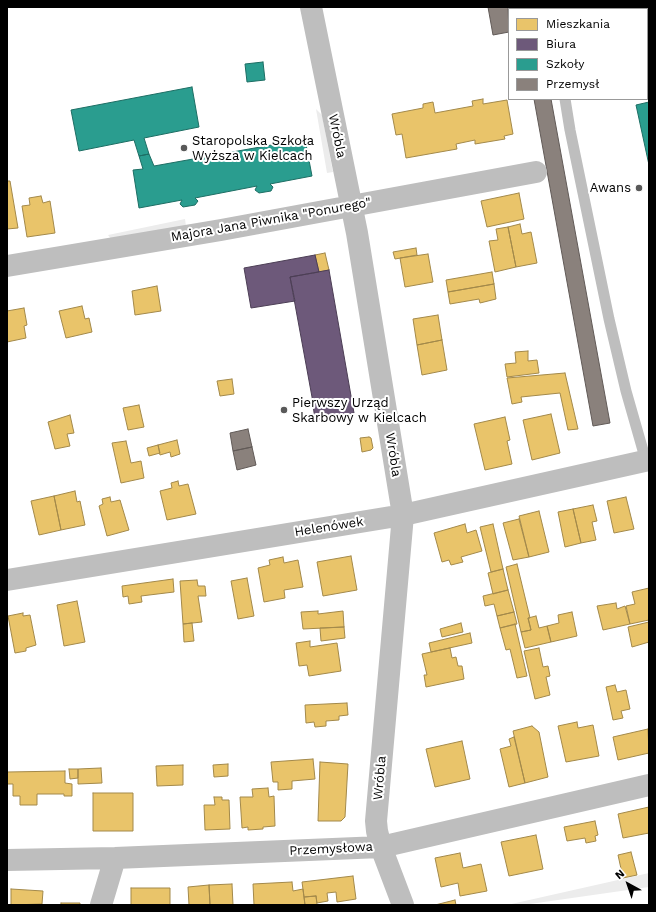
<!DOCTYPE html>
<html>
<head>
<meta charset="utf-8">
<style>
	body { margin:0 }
	#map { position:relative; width:656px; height:912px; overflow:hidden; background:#fff; font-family:"Work Sans",sans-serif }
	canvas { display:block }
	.frame { position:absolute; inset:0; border:8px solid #000; pointer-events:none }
	.legend { position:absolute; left:508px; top:8px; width:140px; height:92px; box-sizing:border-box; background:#fff; border:1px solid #999; margin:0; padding:5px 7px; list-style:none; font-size:12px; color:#000 }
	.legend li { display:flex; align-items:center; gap:8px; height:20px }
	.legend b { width:20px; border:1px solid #999 }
	.north { position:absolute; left:608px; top:864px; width:40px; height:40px; -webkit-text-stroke:3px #fff; paint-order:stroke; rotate:320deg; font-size:11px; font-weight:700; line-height:16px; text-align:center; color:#000 }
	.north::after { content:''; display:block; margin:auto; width:14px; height:18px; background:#000; clip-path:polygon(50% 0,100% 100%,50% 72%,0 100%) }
</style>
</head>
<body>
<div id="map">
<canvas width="656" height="912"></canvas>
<div class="frame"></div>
<ul class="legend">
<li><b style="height:11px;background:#e9c46a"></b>Mieszkania</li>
<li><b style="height:11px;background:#6d597a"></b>Biura</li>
<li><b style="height:11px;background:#2a9d8f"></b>Szkoły</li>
<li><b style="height:11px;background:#8a817c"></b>Przemysł</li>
</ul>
<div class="north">N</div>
</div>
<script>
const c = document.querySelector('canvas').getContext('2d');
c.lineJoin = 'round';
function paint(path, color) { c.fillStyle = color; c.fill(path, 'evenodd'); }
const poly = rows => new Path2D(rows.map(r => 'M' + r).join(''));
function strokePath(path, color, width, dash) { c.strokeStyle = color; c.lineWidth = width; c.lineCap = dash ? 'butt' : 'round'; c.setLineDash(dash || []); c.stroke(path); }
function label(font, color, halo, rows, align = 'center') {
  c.font = font + ' "Work Sans",sans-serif'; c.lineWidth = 4; c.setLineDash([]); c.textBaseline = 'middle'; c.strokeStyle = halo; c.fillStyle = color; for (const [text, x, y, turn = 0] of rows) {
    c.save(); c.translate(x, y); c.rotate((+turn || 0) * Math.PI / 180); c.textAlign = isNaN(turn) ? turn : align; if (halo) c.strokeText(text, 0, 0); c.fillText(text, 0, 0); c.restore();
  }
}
paint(poly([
	[316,109,322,115,333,172,327,173],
	[185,219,186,226,111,239,108,235],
	[649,873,649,887,523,905,507,905]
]), '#ececec');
const homes = poly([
	[483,99,483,104,507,100,513,134,504,136,505,139,475,144,475,140,456,144,457,149,406,158,402,134,396,135,392,114,423,108,423,104,433,102,435,113,473,106,472,101,483,99],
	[7,181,10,181,18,228,7,229,7,181],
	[519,193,524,219,487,227,481,201,519,193],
	[41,196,43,203,50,201,55,233,27,237,22,206,30,205,29,198,41,196],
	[520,224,522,234,531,232,537,263,516,267,508,227,520,224],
	[508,227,516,267,495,272,489,241,498,240,496,229,508,227],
	[416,248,417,255,395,259,393,252,416,248],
	[325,253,329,270,319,272,315,255,325,253],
	[428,254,433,282,405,287,400,258,428,254],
	[492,272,494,284,448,292,446,280,492,272],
	[494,284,496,299,480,303,479,299,450,304,448,292,494,284],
	[157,286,161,311,135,315,132,291,157,286],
	[82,306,85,319,89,318,92,332,66,338,59,311,82,306],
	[24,308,27,325,24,326,26,338,7,342,7,311,24,308],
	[438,315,442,340,417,345,413,319,438,315],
	[442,340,447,370,422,375,417,345,442,340],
	[528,351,528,361,537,360,539,373,507,377,505,364,516,363,515,352,528,351],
	[565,373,578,429,568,430,560,393,521,397,522,402,512,404,507,378,565,373],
	[232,379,234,394,220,396,217,381,232,379],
	[139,405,144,427,128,430,123,408,139,405],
	[551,414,560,453,532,460,523,420,551,414],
	[70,415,74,433,67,434,70,446,55,449,48,422,70,415],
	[505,417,510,440,507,441,512,464,485,470,474,424,505,417],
	[369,437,371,438,373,448,371,450,362,452,360,438,369,437],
	[177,440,180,454,171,457,170,452,160,455,158,445,177,440],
	[126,441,131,463,141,461,144,478,121,483,112,443,126,441],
	[158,445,160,453,149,456,147,448,158,445],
	[178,481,179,486,188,484,196,514,167,520,160,491,172,488,171,483,178,481],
	[75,491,77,502,80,501,85,525,61,530,54,496,75,491],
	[54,496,61,530,39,535,31,501,54,496],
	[110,497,111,502,120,500,129,530,107,536,99,506,103,504,102,499,110,497],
	[626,497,634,529,614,533,607,501,626,497],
	[593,505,597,521,592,522,596,540,581,543,573,509,593,505],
	[573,509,581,543,565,547,558,512,573,509],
	[539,511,549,552,529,557,519,516,539,511],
	[519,519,529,557,513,560,503,523,519,519],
	[465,524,467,533,476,530,482,551,461,557,463,562,451,565,449,560,442,562,434,533,465,524],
	[493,524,503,569,491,572,480,527,493,524],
	[351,556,357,590,323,596,317,562,351,556],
	[283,557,284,563,298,560,303,587,284,590,285,598,264,602,258,568,270,565,269,560,283,557],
	[517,564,530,618,528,618,531,630,521,632,506,567,517,564],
	[503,569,508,590,493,594,488,573,503,569],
	[247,578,254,616,238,619,231,581,247,578],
	[173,579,174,592,141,596,142,602,129,604,128,596,123,597,122,586,173,579],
	[197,580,198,586,205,586,206,596,198,596,202,622,183,624,180,581,197,580],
	[649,588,649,620,630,624,626,606,635,604,632,592,649,588],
	[508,590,514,612,497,616,494,604,485,606,483,596,508,590],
	[77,601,85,642,64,646,57,605,77,601],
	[616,603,617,609,625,606,630,624,603,630,597,606,616,603],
	[318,611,318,614,343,611,344,627,303,629,301,612,318,611],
	[514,612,517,624,500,628,497,616,514,612],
	[572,612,577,636,551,642,547,626,559,623,558,615,572,612],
	[23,613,23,616,30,615,36,645,26,648,26,651,15,653,8,616,23,613],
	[536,616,539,628,547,626,551,642,525,648,521,632,531,630,528,618,536,616],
	[649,622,649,642,632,647,628,627,649,622],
	[192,623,194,641,184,642,183,624,192,623],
	[461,623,463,632,442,637,440,629,461,623],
	[515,624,527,676,517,678,510,649,506,650,500,628,515,624],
	[344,627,345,638,321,641,320,628,344,627],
	[470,633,472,643,431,652,429,643,470,633],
	[310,641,310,647,337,643,341,671,309,676,307,665,299,666,296,643,310,641],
	[450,648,452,658,456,657,458,666,462,666,464,679,426,687,424,675,427,675,422,654,450,648],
	[539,648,543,667,548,666,550,676,546,677,550,695,535,699,524,651,539,648],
	[615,685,617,692,626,690,630,709,621,711,623,718,613,720,606,687,615,685],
	[347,703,348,715,339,716,339,720,326,721,326,726,315,727,314,722,306,723,305,705,347,703],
	[577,722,578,728,593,725,599,756,566,762,558,726,577,722],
	[532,726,539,732,548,777,525,783,513,731,532,726],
	[648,729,649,753,618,760,613,737,648,729],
	[514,737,525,783,509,787,500,749,511,746,509,739,514,737],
	[462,741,470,779,435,787,426,749,462,741],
	[313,759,315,779,292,781,292,789,278,790,278,782,273,782,271,762,313,759],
	[320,762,348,764,345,817,341,821,318,821,320,762],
	[228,764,228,776,214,777,213,765,228,764],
	[183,765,183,785,157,786,156,766,183,765],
	[101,768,102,783,78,784,78,769,101,768],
	[69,769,78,769,78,778,70,779,69,769],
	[65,771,65,783,72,784,72,796,64,796,64,794,37,794,37,805,20,805,20,796,13,796,13,784,7,784,7,772,65,771],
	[268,788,269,797,274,796,275,826,263,827,263,829,248,830,248,827,242,828,240,797,253,797,252,789,268,788],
	[93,793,133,793,133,831,93,831,93,793],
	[214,797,222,797,222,800,229,800,230,829,205,830,204,805,215,805,214,797],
	[649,807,649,833,623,838,618,814,649,807],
	[595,821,598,835,595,836,596,841,586,843,585,838,567,841,564,827,595,821],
	[536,835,543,869,509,876,501,842,536,835],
	[631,852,637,875,623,878,618,855,631,852],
	[460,853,463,868,481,864,487,891,460,896,458,883,441,887,435,858,460,853],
	[353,876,356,899,337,902,336,892,327,893,328,901,317,903,316,896,304,897,302,882,353,876],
	[292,882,293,891,303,889,305,905,254,905,253,884,292,882],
	[232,884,233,905,210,905,209,885,232,884],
	[209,885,210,905,189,905,188,887,209,885],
	[131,888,170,888,170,905,131,905,131,888],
	[11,889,43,891,42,904,11,905,11,889],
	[316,896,317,905,305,905,304,897,316,896],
	[455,900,456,905,435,905,455,900],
	[61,903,80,903,80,905,61,905,61,903]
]);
paint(homes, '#e9c46a');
strokePath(homes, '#a3894a', 1);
const offices = poly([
	[315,255,319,272,290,277,295,301,251,308,244,268,315,255],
	[329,270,354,413,315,420,312,397,290,277,329,270]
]);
paint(offices, '#6d597a');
strokePath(offices, '#4c3e55', 1);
const schools = poly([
	[647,21,649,21,649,48,647,48,647,21],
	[263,62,265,80,247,82,245,64,263,62],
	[192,87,199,127,144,138,149,154,139,156,134,140,79,151,71,110,192,87],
	[649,102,649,165,636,105,649,102],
	[305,139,312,176,270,184,273,187,271,191,259,193,255,190,257,186,195,198,198,201,195,205,183,207,180,204,182,200,139,208,133,170,143,169,139,156,149,154,154,166,305,139]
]);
paint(schools, '#2a9d8f');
strokePath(schools, '#1d6e64', 1);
const industry = poly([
	[488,7,508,7,509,32,493,35,488,7],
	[534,99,551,99,610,423,593,426,534,99],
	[248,429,252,447,233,451,230,433,248,429],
	[252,447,256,465,237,470,233,451,252,447]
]);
paint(industry, '#8a817c');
strokePath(industry, '#615a57', 1);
strokePath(poly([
	[551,7,551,9],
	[565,99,570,130,609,319,626,391,646,461]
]), '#bebebe', 11);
strokePath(poly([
	[311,7,357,233,403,515,376,821,377,831,381,847,403,905],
	[7,266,221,230,536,172],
	[7,580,403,515,649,460],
	[7,860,115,858,381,847,649,785],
	[101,905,115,858]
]), '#bebebe', 22);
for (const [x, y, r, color] of [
	[184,148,4,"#595959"],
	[639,188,4,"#595959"],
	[284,410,4,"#595959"]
]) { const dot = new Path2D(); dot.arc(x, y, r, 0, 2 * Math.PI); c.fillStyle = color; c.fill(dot); strokePath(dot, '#fff', 1.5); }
label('13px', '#000', '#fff', [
	["Wróbla",337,136,78],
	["Majora Jana Piwnika \"Ponurego\"",271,220,-10],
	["Wróbla",393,455,81],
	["Helenówek",329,527,-9],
	["Wróbla",380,778,-85],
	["Przemysłowa",331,849,-3]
]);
label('13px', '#000', '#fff', [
	["Staropolska Szkoła",192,141],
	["Wyższa w Kielcach",192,156],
	["Awans",631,188,"right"],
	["Pierwszy Urząd",292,403],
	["Skarbowy w Kielcach",292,418]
], 'left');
</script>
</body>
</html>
